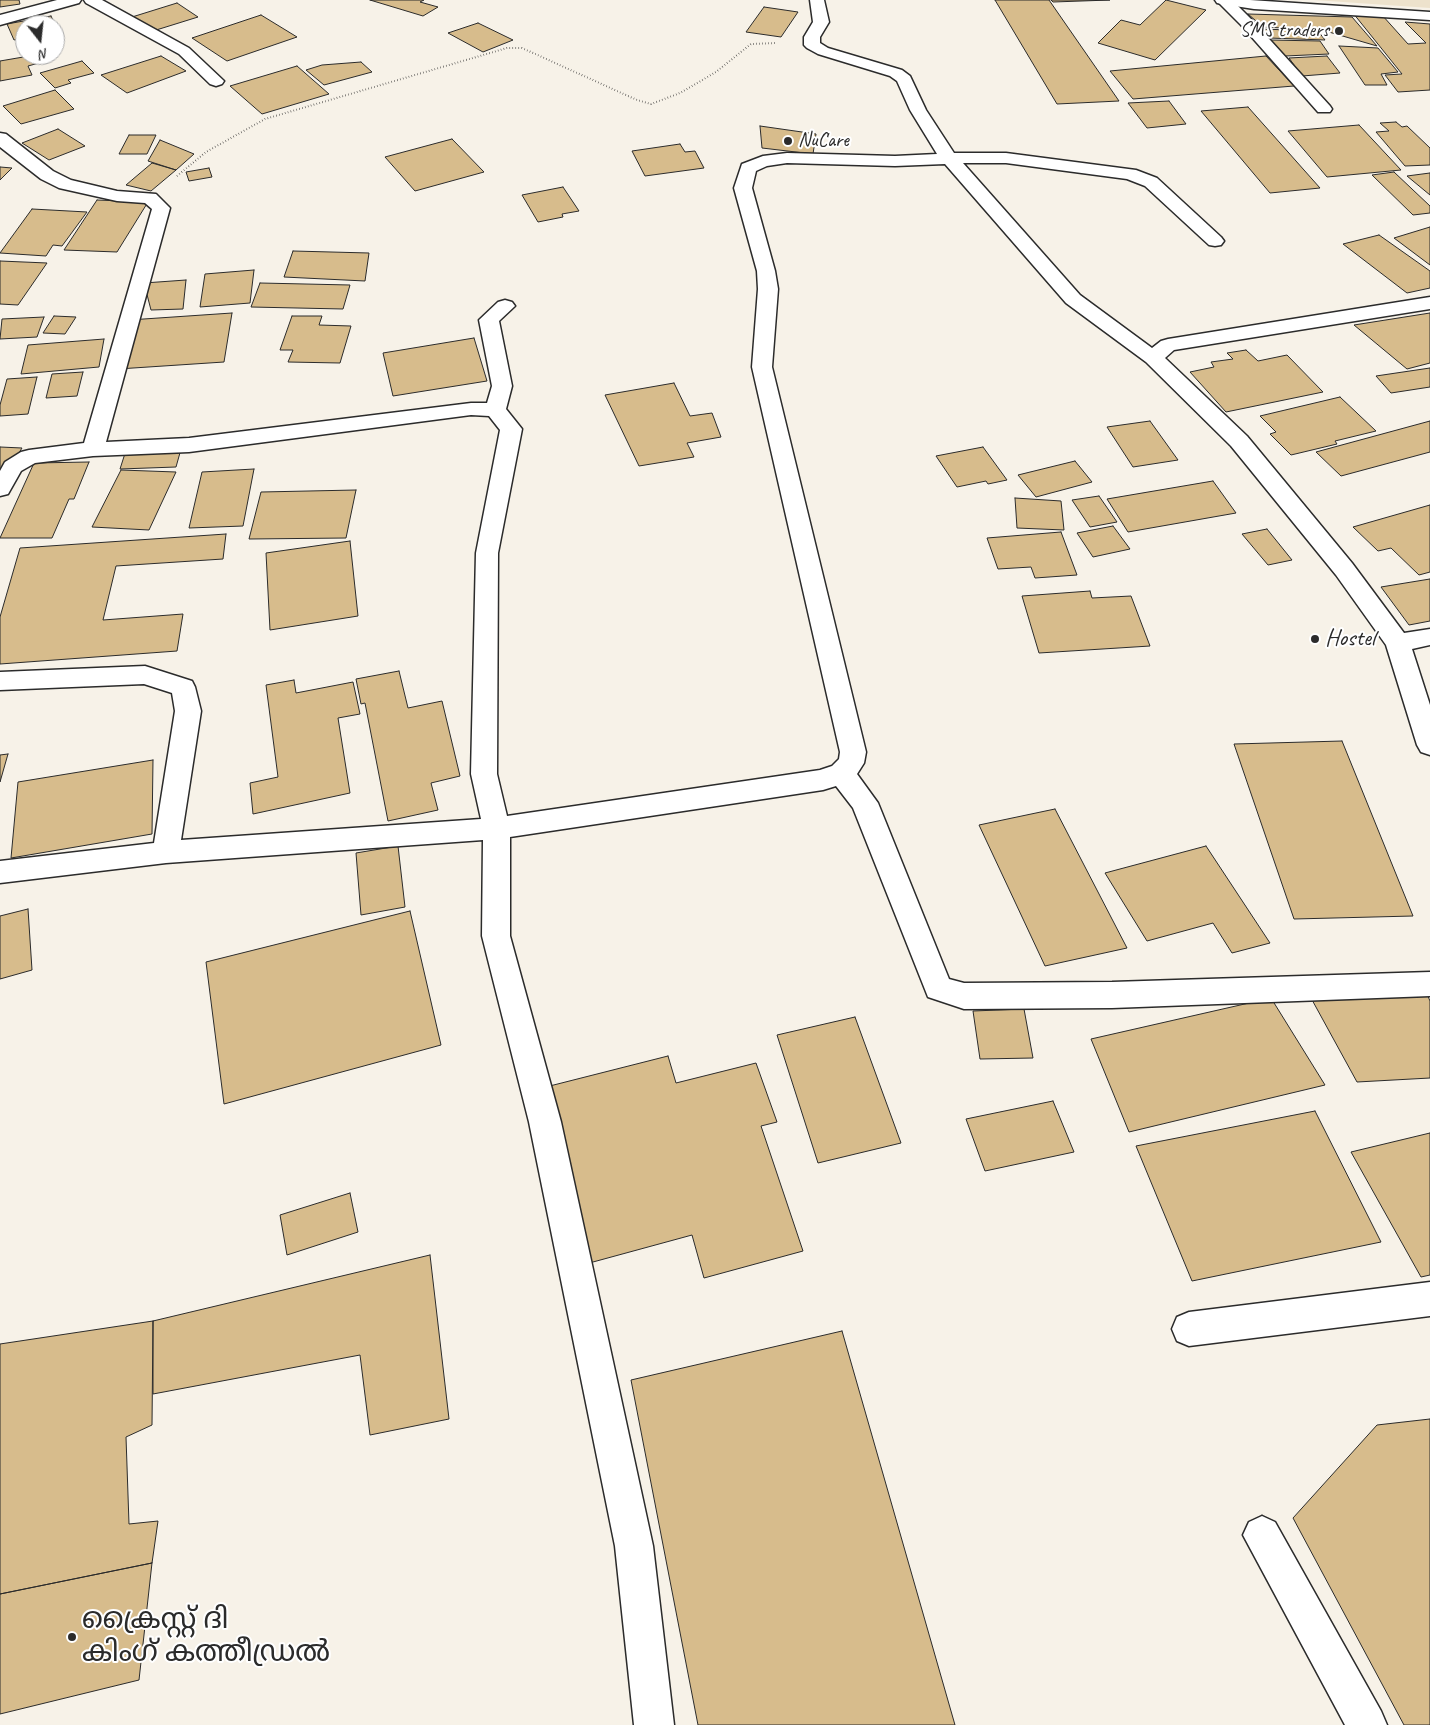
<!DOCTYPE html>
<html>
<head>
<meta charset="utf-8">
<style>
	body { margin:0 }
	#map { position:relative; width:1430px; height:1725px; overflow:hidden; background:#f7f2e8; font-family:Caveat,sans-serif }
	canvas { display:block }
	.north { position:absolute; left:15px; top:15px; width:50px; height:50px; box-sizing:border-box; background:#fff; border:1px solid #aaa; border-radius:50%; rotate:164deg; font-size:14px; font-weight:700; line-height:20px; text-align:center; color:#2b2b2b }
	.north::after { content:''; display:block; margin:auto; width:18px; height:22px; background:#2b2b2b; clip-path:polygon(50% 0,100% 100%,50% 72%,0 100%) }
</style>
</head>
<body>
<div id="map">
<canvas width="1430" height="1725"></canvas>
<div class="north">N</div>
</div>
<script>
const c = document.querySelector('canvas').getContext('2d');
c.lineJoin = 'round';
function paint(path, color) { c.fillStyle = color; c.fill(path, 'evenodd'); }
const poly = rows => new Path2D(rows.map(r => 'M' + r).join(''));
function strokePath(path, color, width, dash) { c.strokeStyle = color; c.lineWidth = width; c.lineCap = dash ? 'butt' : 'round'; c.setLineDash(dash || []); c.stroke(path); }
function label(font, color, halo, rows, align = 'center') {
  c.font = font + ' Caveat,"Noto Sans Malayalam",sans-serif'; c.lineWidth = 4; c.setLineDash([]); c.textBaseline = 'middle'; c.strokeStyle = halo; c.fillStyle = color; for (const [text, x, y, turn = 0] of rows) {
    c.save(); c.translate(x, y); c.rotate((+turn || 0) * Math.PI / 180); c.textAlign = isNaN(turn) ? turn : align; if (halo) c.strokeText(text, 0, 0); c.fillText(text, 0, 0); c.restore();
  }
}
paint(poly([
	[1314,0,1430,0,1430,8]
]), '#ede2cc');
const building = poly([
	[0,0,19,0,20,4,0,7,0,0],
	[370,0,424,0,420,2,438,7,423,16,370,0],
	[995,0,1049,0,1119,101,1057,104,995,0],
	[1051,0,1110,0,1053,2,1051,0],
	[1166,0,1206,10,1155,60,1098,43,1121,20,1140,25,1166,0],
	[177,3,198,17,153,31,132,17,177,3],
	[764,7,798,12,781,37,746,32,764,7],
	[1353,13,1382,15,1408,44,1426,43,1405,22,1430,24,1430,90,1398,92,1385,75,1402,74,1353,13],
	[1248,14,1352,17,1377,46,1322,30,1263,27,1248,14],
	[261,15,297,37,227,61,192,38,261,15],
	[51,16,58,31,55,32,55,25,25,25,25,37,14,40,7,24,51,16],
	[478,23,513,40,483,52,448,33,478,23],
	[1261,29,1318,31,1325,40,1269,38,1261,29],
	[1270,40,1320,41,1329,54,1285,56,1270,40],
	[1339,46,1378,48,1398,72,1381,74,1387,85,1365,85,1339,46],
	[35,55,39,63,28,66,32,75,0,81,0,61,35,55],
	[161,56,186,71,127,93,101,75,161,56],
	[1266,56,1294,86,1133,99,1110,71,1266,56],
	[1327,56,1340,73,1302,76,1289,58,1327,56],
	[82,61,94,73,68,80,71,83,55,88,40,73,82,61],
	[361,62,372,72,324,85,306,70,322,65,361,62],
	[297,66,329,94,262,114,230,86,297,66],
	[55,90,74,109,21,124,3,106,55,90],
	[1169,101,1186,124,1147,128,1128,103,1169,101],
	[1248,107,1320,188,1270,193,1201,111,1248,107],
	[1396,122,1402,127,1407,126,1430,148,1430,165,1405,166,1376,132,1389,131,1380,123,1396,122],
	[1359,125,1401,170,1327,177,1288,131,1359,125],
	[760,126,816,134,813,154,762,148,760,126],
	[58,129,85,146,49,160,22,143,58,129],
	[129,135,156,135,147,154,119,154,129,135],
	[452,139,484,172,415,191,385,157,452,139],
	[160,140,194,154,176,170,148,161,160,140],
	[680,144,685,152,695,151,704,168,645,176,632,151,680,144],
	[152,163,176,170,151,191,126,185,152,163],
	[0,167,12,168,0,180,0,167],
	[209,168,212,177,189,181,186,172,209,168],
	[1394,172,1430,206,1430,213,1413,215,1372,175,1394,172],
	[1430,173,1430,195,1407,176,1430,173],
	[563,187,579,211,562,214,563,217,538,222,522,195,563,187],
	[97,200,148,202,117,252,64,250,97,200],
	[32,209,87,212,62,246,53,245,46,256,0,253,32,209],
	[1430,227,1430,265,1394,238,1430,227],
	[1379,235,1430,271,1430,288,1407,293,1343,244,1379,235],
	[293,251,369,253,365,281,284,277,293,251],
	[0,261,47,263,18,305,0,304,0,261],
	[254,270,250,303,200,307,205,274,254,270],
	[186,280,183,309,151,310,144,283,186,280],
	[260,283,350,285,343,309,251,307,260,283],
	[232,313,224,362,118,369,129,320,232,313],
	[1430,313,1430,363,1407,369,1354,325,1430,313],
	[54,316,76,317,65,334,43,333,54,316],
	[292,316,322,316,319,325,351,326,340,363,288,362,293,350,280,350,292,316],
	[44,317,37,337,0,339,2,319,44,317],
	[474,338,487,381,393,396,383,353,474,338],
	[104,339,99,367,21,374,28,345,104,339],
	[1246,350,1258,361,1287,355,1323,392,1226,412,1190,372,1214,367,1211,362,1233,359,1227,353,1246,350],
	[1430,368,1430,387,1391,393,1376,376,1430,368],
	[83,372,77,396,46,398,52,374,83,372],
	[37,377,28,414,0,416,0,405,7,379,37,377],
	[674,383,690,416,712,413,721,437,687,443,694,457,639,466,605,395,674,383],
	[1340,397,1376,431,1335,441,1337,444,1291,455,1270,434,1276,432,1260,416,1340,397],
	[1150,421,1178,460,1133,467,1107,427,1150,421],
	[1430,421,1430,452,1341,476,1316,452,1430,421],
	[183,442,176,467,120,469,128,444,183,442],
	[0,447,22,448,0,483,0,447],
	[983,447,1007,480,988,484,986,481,957,487,936,456,983,447],
	[1075,461,1092,482,1036,497,1018,475,1075,461],
	[89,462,74,499,69,499,52,538,0,538,34,463,89,462],
	[254,469,243,526,189,528,202,472,254,469],
	[121,470,176,472,149,530,92,527,121,470],
	[1213,481,1236,513,1128,532,1107,499,1213,481],
	[356,490,346,538,249,539,261,492,356,490],
	[1099,496,1117,522,1090,527,1072,500,1099,496],
	[1015,498,1061,501,1064,530,1017,528,1015,498],
	[1430,505,1430,572,1419,575,1391,548,1378,551,1353,527,1430,505],
	[1113,526,1130,549,1093,557,1077,533,1113,526],
	[1267,529,1292,560,1268,565,1242,534,1267,529],
	[1061,532,1077,575,1035,578,1031,567,998,569,987,538,1061,532],
	[226,534,223,559,116,566,103,620,183,614,177,651,0,664,0,617,20,548,226,534],
	[350,541,358,616,270,630,266,553,350,541],
	[1430,579,1430,621,1409,625,1381,587,1430,579],
	[1090,591,1092,598,1131,596,1150,646,1039,653,1022,596,1090,591],
	[399,671,408,708,442,701,460,776,431,783,438,810,388,821,365,703,361,704,356,679,399,671],
	[294,680,296,693,353,682,360,714,338,718,350,793,253,814,250,783,278,777,266,685,294,680],
	[1342,741,1413,916,1294,919,1234,744,1342,741],
	[8,754,0,782,0,755,8,754],
	[153,760,152,834,11,858,18,782,153,760],
	[1055,809,1127,948,1045,966,979,825,1055,809],
	[398,846,405,907,361,915,356,853,398,846],
	[1206,846,1270,943,1232,953,1213,923,1147,941,1105,873,1206,846],
	[28,909,32,970,0,979,0,916,28,909],
	[410,911,441,1045,224,1104,206,962,410,911],
	[1427,994,1430,1001,1430,1078,1357,1082,1311,998,1427,994],
	[1271,998,1325,1085,1129,1132,1091,1039,1271,998],
	[1024,1009,1033,1058,980,1059,973,1011,1024,1009],
	[855,1017,901,1143,818,1163,777,1035,855,1017],
	[668,1056,676,1083,756,1063,777,1122,761,1126,803,1251,704,1278,692,1235,571,1268,530,1091,668,1056],
	[1053,1101,1074,1152,985,1171,966,1119,1053,1101],
	[1315,1111,1381,1242,1192,1281,1136,1146,1315,1111],
	[1430,1133,1430,1275,1421,1277,1351,1152,1430,1133],
	[350,1193,358,1232,287,1255,280,1215,350,1193],
	[430,1255,449,1419,370,1435,360,1355,153,1394,153,1321,430,1255],
	[153,1321,152,1425,126,1437,129,1524,158,1521,152,1563,0,1594,0,1344,153,1321],
	[842,1331,955,1725,698,1725,631,1380,842,1331],
	[1430,1419,1430,1725,1404,1725,1293,1518,1377,1425,1430,1419],
	[152,1563,139,1680,0,1714,0,1594,152,1563]
]);
paint(building, '#d7bc8c');
strokePath(building, '#2b2b2b', 1);
const minor = poly([
	[84,0,102,0,189,48,224,81,222,84,216,86,210,84,179,54,86,3,84,0],
	[810,0,824,0,829,22,820,37,820,43,828,48,902,70,910,76,926,110,954,153,1006,153,1136,170,1157,178,1221,237,1224,241,1221,245,1215,246,1209,245,1145,186,1127,179,1006,163,963,163,1080,295,1152,348,1161,341,1168,339,1430,297,1430,309,1174,350,1165,358,1247,436,1352,563,1404,633,1430,629,1430,645,1412,649,1430,705,1430,755,1421,752,1417,745,1386,645,1336,575,1231,446,1146,362,1066,303,945,164,895,166,787,163,767,166,756,171,752,188,775,271,778,289,772,367,866,752,864,763,857,774,878,803,949,979,964,983,1112,982,1430,972,1430,996,1112,1008,964,1009,928,997,853,808,836,786,823,790,510,837,510,936,561,1122,653,1546,674,1725,634,1725,615,1546,529,1122,482,936,483,840,166,863,0,883,0,861,154,843,175,711,172,693,144,684,0,690,0,672,145,666,192,681,195,687,201,711,181,840,481,819,471,774,476,553,500,430,489,416,471,415,189,452,93,456,35,463,21,471,8,494,0,496,0,471,5,462,21,452,29,450,84,443,152,209,145,203,117,201,59,188,41,179,0,147,0,133,6,134,53,171,71,180,117,191,156,194,170,208,106,442,189,438,471,403,487,403,492,386,479,320,498,302,505,300,512,302,515,306,499,321,512,386,506,409,522,429,498,553,497,774,507,816,820,770,832,766,839,759,840,752,752,367,758,289,757,271,734,188,742,164,763,156,787,153,895,156,937,154,910,110,897,81,890,76,818,54,807,48,804,45,804,37,813,22,810,0],
	[1216,0,1232,0,1251,19,1330,106,1332,109,1330,112,1318,112,1241,25,1216,0],
	[1430,1282,1430,1316,1189,1346,1177,1341,1172,1329,1177,1317,1189,1312,1430,1282],
	[1262,1516,1275,1522,1381,1711,1387,1725,1345,1725,1243,1535,1249,1522,1262,1516]
]);
const major = poly([
	[57,0,81,0,79,3,0,25,0,15,57,0],
	[1215,0,1250,0,1430,12,1430,20,1254,9,1222,4,1217,3,1215,0]
]);
strokePath(minor, '#2b2b2b', 3);
strokePath(major, '#2b2b2b', 3);
strokePath(poly([
	[177,176,206,152,265,119,507,48,522,48,637,100,651,104,680,93,716,72,751,44,776,43]
]), '#2b2b2b', 2, [0.5, 2.5]);
paint(minor, '#fff');
paint(major, '#fff');
for (const [x, y, r, color] of [
	[1339,31,5,"#2b2b2b"],
	[788,141,5,"#2b2b2b"],
	[1315,639,5,"#2b2b2b"],
	[72,1637,5,"#2b2b2b"]
]) { const dot = new Path2D(); dot.arc(x, y, r, 0, 2 * Math.PI); c.fillStyle = color; c.fill(dot); strokePath(dot, '#fff', 2); }
label('20px', '#2b2b2b', '#fff', [
	["SMS traders",1329,31],
	["NuCare",798,141,"left"]
], 'right');
label('24px', '#2b2b2b', '#fff', [
	["Hostel",1325,639]
], 'left');
label('29px', '#2b2b2b', '#fff', [
	["ക്രൈസ്റ്റ് ദി",82,1620],
	["കിംഗ് കത്തീഡ്രൽ",82,1653]
], 'left');
</script>
</body>
</html>
